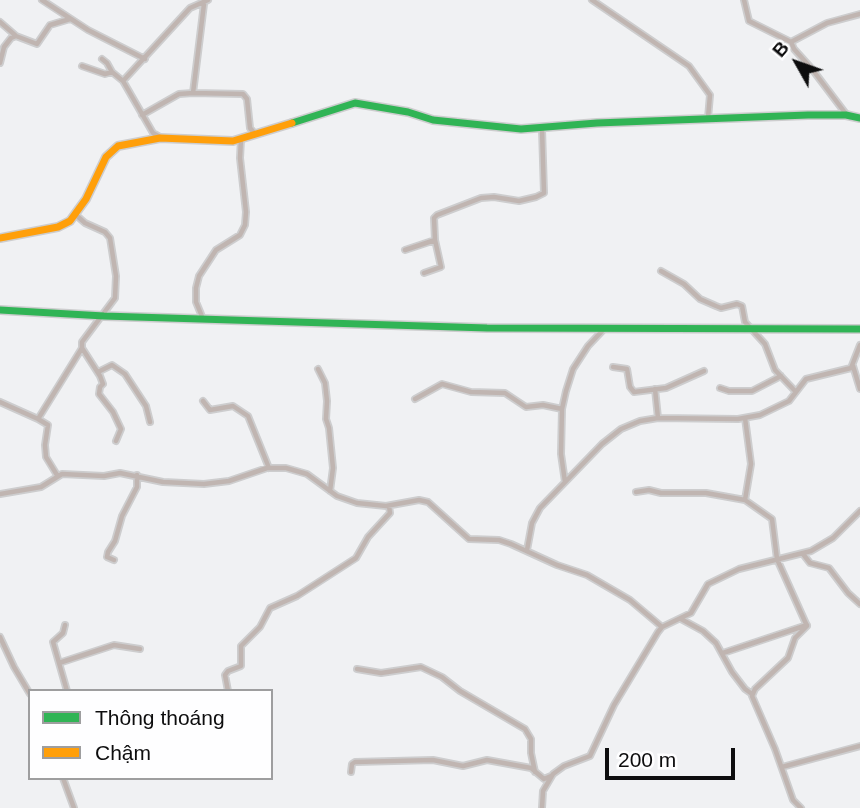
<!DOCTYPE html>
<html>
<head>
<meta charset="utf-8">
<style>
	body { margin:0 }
	#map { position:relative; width:860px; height:808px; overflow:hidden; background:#f0f1f3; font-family:Arial,sans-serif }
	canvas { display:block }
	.legend { position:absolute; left:28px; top:689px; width:245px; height:91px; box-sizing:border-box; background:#fefeff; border:2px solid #9e9e9f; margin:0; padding:9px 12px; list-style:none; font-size:21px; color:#0d0d0e }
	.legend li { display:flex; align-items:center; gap:14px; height:35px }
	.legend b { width:35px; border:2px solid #9e9e9f }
	.north { position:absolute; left:762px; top:28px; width:70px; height:70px; -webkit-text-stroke:5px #fefeff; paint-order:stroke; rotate:310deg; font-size:19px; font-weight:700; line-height:28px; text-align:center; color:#0d0d0e }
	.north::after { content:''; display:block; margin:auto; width:24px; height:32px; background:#0d0d0e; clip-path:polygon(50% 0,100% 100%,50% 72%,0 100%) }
	.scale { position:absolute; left:605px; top:748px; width:130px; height:32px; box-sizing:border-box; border:4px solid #0d0d0e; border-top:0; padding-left:9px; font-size:21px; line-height:24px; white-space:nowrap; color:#0d0d0e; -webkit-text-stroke:5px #fefeff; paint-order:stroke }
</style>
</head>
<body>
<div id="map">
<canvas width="860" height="808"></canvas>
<ul class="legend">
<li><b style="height:9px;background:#30b455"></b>Thông thoáng</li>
<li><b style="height:9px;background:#ff9f0a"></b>Chậm</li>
</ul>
<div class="north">B</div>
<div class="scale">200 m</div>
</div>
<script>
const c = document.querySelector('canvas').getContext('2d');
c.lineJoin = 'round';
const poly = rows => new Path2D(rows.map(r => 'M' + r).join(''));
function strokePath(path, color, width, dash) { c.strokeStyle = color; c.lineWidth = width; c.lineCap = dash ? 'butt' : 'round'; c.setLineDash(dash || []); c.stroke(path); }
const street = poly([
	[42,0,88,30,145,59],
	[592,0,689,66,710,95,708,118],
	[744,0,749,21,791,42,794,49,812,69,846,114],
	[0,22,15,35],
	[791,42,827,23,860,14],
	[102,59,107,63,112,72,123,81],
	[0,63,4,47,11,38,16,36,37,44,50,25,70,19],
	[82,66,105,74,112,72],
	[193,93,204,4],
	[142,115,179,94,193,93,243,94,247,99,250,128,255,134],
	[160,137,153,133,123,81,190,8,208,0],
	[405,250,435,240],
	[661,271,684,284,700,299,716,306,721,308,737,304,742,306,745,322,765,344,775,370,796,392],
	[424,273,441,267,435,240,434,218,437,215,481,198,494,197,519,201,536,197,544,193,542,129],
	[203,319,196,302,196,288,199,276,216,250,240,235,245,225,246,212,240,158,241,139],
	[82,348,100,376,103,384,100,387,99,394,113,412,121,429,116,441],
	[853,366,860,389],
	[613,367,627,369,630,387,634,392,666,388,704,371],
	[318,369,325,383,327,401,326,419,329,428,333,468,330,491],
	[98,372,112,365,125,374,146,406,150,422],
	[720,388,729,391,752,391,781,376],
	[655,389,658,418],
	[415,399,442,384,471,392,505,393,526,407,543,405,562,409],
	[203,401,210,410,233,406,248,416,269,468],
	[0,402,38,419,82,348,82,342,115,298,116,276,110,238,105,232,85,223,76,215],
	[745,418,751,464,745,500,772,519,777,559,807,626,795,638,788,658,755,689,752,696,775,749,793,800,801,808],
	[38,419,48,425,45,445,46,457,57,475],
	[565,482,561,454,562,409,566,391,573,369,588,346,604,329],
	[636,492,649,490,661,493,706,493,745,500],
	[0,494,41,487,62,474,104,476,120,473,163,482,204,484,229,481,267,468,286,468,307,474,337,496,357,503,386,506,419,500,428,502,469,539,499,540,511,544,557,565,587,575,630,600,662,627],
	[527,550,532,523,540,508,602,444,621,429,640,421,658,418,738,419,760,415,789,401,806,379,851,368,860,345],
	[803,554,810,563,829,568,848,593,860,604],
	[114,560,107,557,108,552,115,541,122,516,137,487,137,475],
	[681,619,703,631,716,643,732,672,745,689,752,694],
	[65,625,63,633,53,642,67,691],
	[0,637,14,667,30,694],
	[723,653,807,625],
	[59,663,114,645,140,649],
	[357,669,381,673,421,667,442,677,460,691,525,729,531,739,531,753,535,772],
	[228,691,225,675,228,671,241,666,241,646,260,627,270,608,297,596,356,558,368,537,390,513,389,506],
	[782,767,860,746],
	[351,772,352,764,355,762,433,760,463,766,487,760,531,768,544,779,551,776],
	[63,778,74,808],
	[542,808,543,791,553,774,564,766,590,756,614,705,658,632,662,627,691,613,708,584,739,569,811,551,833,538,860,511]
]);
const fast = poly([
	[292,123,355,103,408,112,433,120,521,129,597,123,808,115,846,115,860,118],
	[0,310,104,316,487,328,860,329]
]);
const slow = poly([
	[0,238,58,227,70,221,86,199,106,157,118,146,160,138,233,141,292,123]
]);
strokePath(street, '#cdcdce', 8);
strokePath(fast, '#cdcdce', 10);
strokePath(slow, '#cdcdce', 10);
strokePath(street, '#c0b5b1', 4.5);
strokePath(fast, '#30b455', 7);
strokePath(slow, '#ff9f0a', 7);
</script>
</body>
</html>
